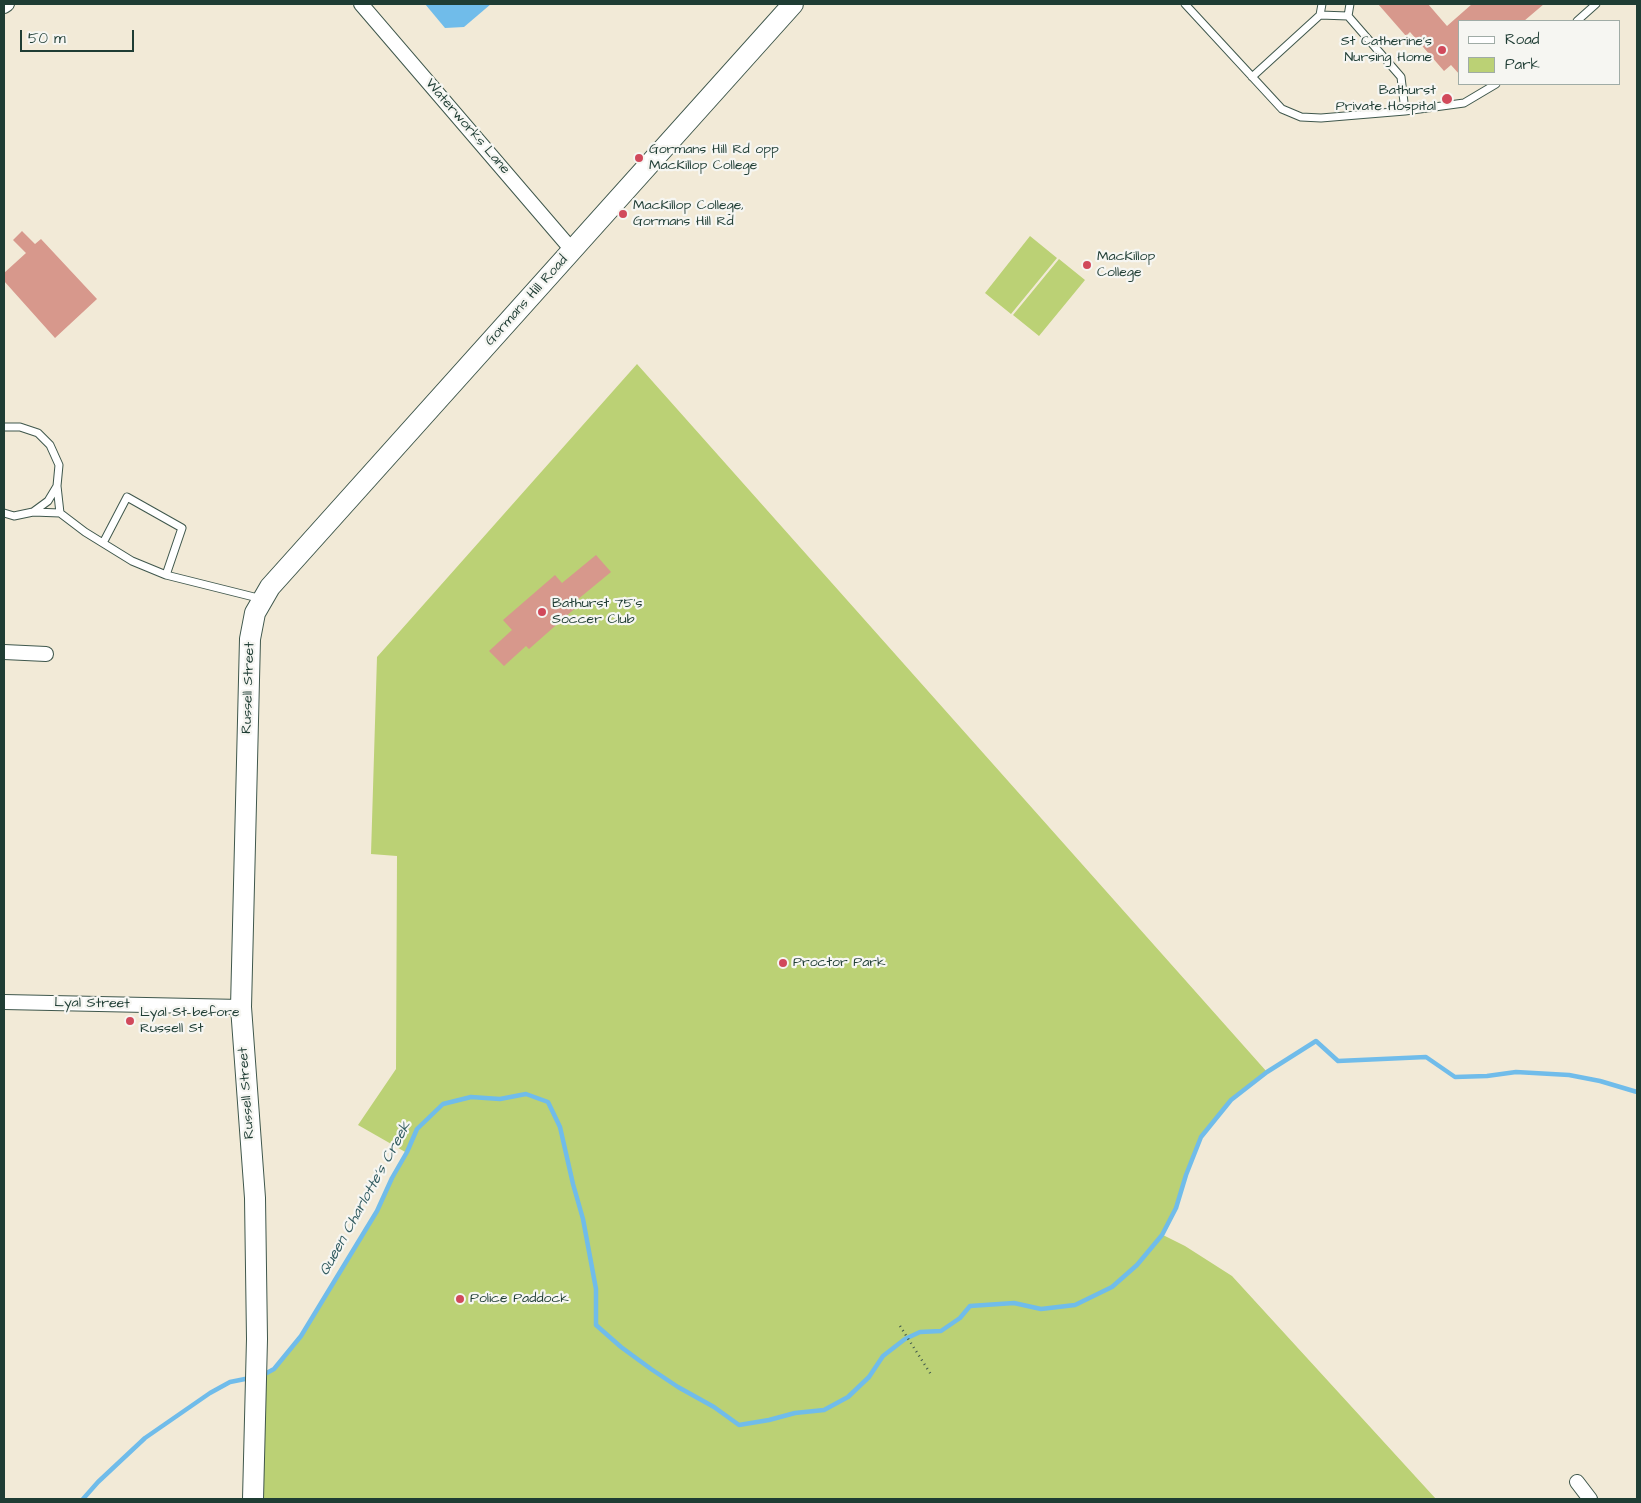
<!DOCTYPE html>
<html>
<head>
<meta charset="utf-8">
<style>
	body { margin:0 }
	#map { position:relative; width:1641px; height:1503px; overflow:hidden; background:#f2ead7; font-family:"Architects Daughter",sans-serif }
	canvas { display:block }
	.frame { position:absolute; inset:0; border:5px solid #1f3d34; pointer-events:none }
	.legend { position:absolute; left:1458px; top:20px; width:162px; height:65px; box-sizing:border-box; background:#f6f6f2; border:1px solid #a0aca6; margin:0; padding:6px 9px; list-style:none; font-size:15px; color:#1f3d34 }
	.legend li { display:flex; align-items:center; gap:10px; height:25px }
	.legend b { width:25px; border:1px solid #a0aca6 }
	.scale { position:absolute; left:20px; top:30px; width:114px; height:22px; box-sizing:border-box; border:2px solid #1f3d34; border-top:0; padding-left:6px; font-size:15px; line-height:18px; white-space:nowrap; color:#1f3d34; -webkit-text-stroke:4px #f6f6f2; paint-order:stroke }
</style>
</head>
<body>
<div id="map">
<canvas width="1641" height="1503"></canvas>
<div class="frame"></div>
<ul class="legend">
<li><b style="height:6px;background:#fff"></b>Road</li>
<li><b style="height:14px;background:#bbd175"></b>Park</li>
</ul>
<div class="scale">50 m</div>
</div>
<script>
const c = document.querySelector('canvas').getContext('2d');
c.lineJoin = 'round';
function paint(path, color) { c.fillStyle = color; c.fill(path, 'evenodd'); }
const poly = rows => new Path2D(rows.map(r => 'M' + r).join(''));
function strokePath(path, color, width, dash) { c.strokeStyle = color; c.lineWidth = width; c.lineCap = dash ? 'butt' : 'round'; c.setLineDash(dash || []); c.stroke(path); }
function label(font, color, halo, rows, align = 'center') {
  c.font = font + ' "Architects Daughter",sans-serif'; c.lineWidth = 4.5; c.setLineDash([]); c.textBaseline = 'middle'; c.strokeStyle = halo; c.fillStyle = color; for (const [text, x, y, turn = 0] of rows) {
    c.save(); c.translate(x, y); c.rotate((+turn || 0) * Math.PI / 180); c.textAlign = isNaN(turn) ? turn : align; if (halo) c.strokeText(text, 0, 0); c.fillText(text, 0, 0); c.restore();
  }
}
paint(poly([
	[1030,236,1057,258,1011,314,985,293],
	[1059,259,1085,280,1039,336,1013,315],
	[637,364,1267,1072,1231,1100,1201,1137,1186,1175,1176,1208,1163,1235,1185,1246,1232,1276,1436,1499,253,1499,260,1377,274,1369,301,1336,377,1211,392,1178,407,1153,358,1125,396,1069,397,856,371,854,377,657]
]), '#bbd175');
paint(poly([
	[425,4,491,4,464,27,445,28]
]), '#70bcea');
strokePath(poly([
	[263,1375,274,1369,301,1336,377,1211,392,1178,407,1152,417,1129,443,1104,471,1097,500,1099,526,1094,548,1102,560,1127,573,1184,583,1219,596,1289,596,1325,621,1347,651,1369,678,1387,714,1407,739,1425,769,1420,795,1413,824,1410,848,1397,869,1377,883,1356,905,1339,920,1332,941,1331,960,1318,970,1306,1014,1303,1041,1309,1075,1305,1112,1287,1137,1265,1162,1235,1176,1208,1186,1175,1201,1137,1231,1100,1267,1072,1316,1041,1338,1061,1426,1057,1455,1077,1487,1076,1516,1072,1569,1075,1600,1081,1637,1092],
	[83,1499,98,1482,145,1438,210,1393,230,1382,250,1378]
]), '#70bcea', 4.5);
paint(poly([
	[1378,4,1428,4,1447,26,1472,4,1544,4,1524,21,1460,21,1460,75,1451,65,1444,71,1410,32,1406,36],
	[22,231,35,244,41,239,97,299,55,338,4,281,4,273,26,253,13,240],
	[596,555,611,572,577,600,580,604,529,649,526,646,504,666,489,651,512,630,503,620,555,575,562,583]
]), '#d7988c');
const lane = poly([
	[1185,4,1282,109,1301,117,1321,118,1405,111,1464,103,1496,84],
	[1320,15,1322,4],
	[1348,16,1350,4],
	[1577,21,1596,4],
	[1252,77,1320,15,1348,16,1401,77,1405,111],
	[4,427,20,427,38,433,50,445,59,465,57,486,48,501,33,512,14,516,4,513],
	[57,486,60,513],
	[33,512,60,513,85,532,132,561,166,575,262,599],
	[103,543,127,497,182,528,166,575]
]);
const street = poly([
	[361,4,572,250],
	[4,6,7,4],
	[4,652,46,654],
	[4,1002,241,1007],
	[1577,1482,1590,1499]
]);
const secondary = poly([
	[253,1499,257,1339,255,1198,241,1007,250,639,255,613,270,587,793,4]
]);
strokePath(lane, '#3f574c', 9);
strokePath(street, '#3f574c', 16);
strokePath(secondary, '#3f574c', 22);
strokePath(poly([
	[900,1326,932,1376]
]), '#3f574c', 2.5, [1, 4]);
strokePath(lane, '#fff', 7);
strokePath(street, '#fff', 14);
strokePath(secondary, '#fff', 20);
for (const [x, y, r, color] of [
	[1442,50,5,"#d1495b"],
	[1447,99,6,"#d1495b"],
	[639,158,5,"#d1495b"],
	[623,214,5,"#d1495b"],
	[1087,265,5,"#d1495b"],
	[542,612,5,"#d1495b"],
	[783,963,5,"#d1495b"],
	[130,1021,5,"#d1495b"],
	[460,1299,5,"#d1495b"]
]) { const dot = new Path2D(); dot.arc(x, y, r, 0, 2 * Math.PI); c.fillStyle = color; c.fill(dot); strokePath(dot, '#f6f6f2', 2); }
label('14px', '#1f3d34', '#f6f6f2', [
	["St Catherine's",1432,42,"right"],
	["Nursing Home",1432,58,"right"],
	["Bathurst",1436,91,"right"],
	["Private Hospital",1436,107,"right"],
	["Gormans Hill Rd opp",649,150],
	["MacKillop College",649,166],
	["MacKillop College,",633,206],
	["Gormans Hill Rd",633,222],
	["MacKillop",1097,257],
	["College",1097,273],
	["Bathurst 75's",552,604],
	["Soccer Club",552,620],
	["Proctor Park",793,963],
	["Lyal St before",140,1013],
	["Russell St",140,1029],
	["Police Paddock",470,1299]
], 'left');
label('14px', '#1f3d34', '#f6f6f2', [
	["Waterworks Lane",467,127,49],
	["Gormans Hill Road",527,301,-48],
	["Russell Street",249,688,-88],
	["Lyal Street",92,1004,1],
	["Russell Street",247,1093,-94]
]);
label('italic 15px', '#335d62', '#f6f6f2', [
	["Queen Charlotte's Creek",366,1199,-61]
]);
</script>
</body>
</html>
